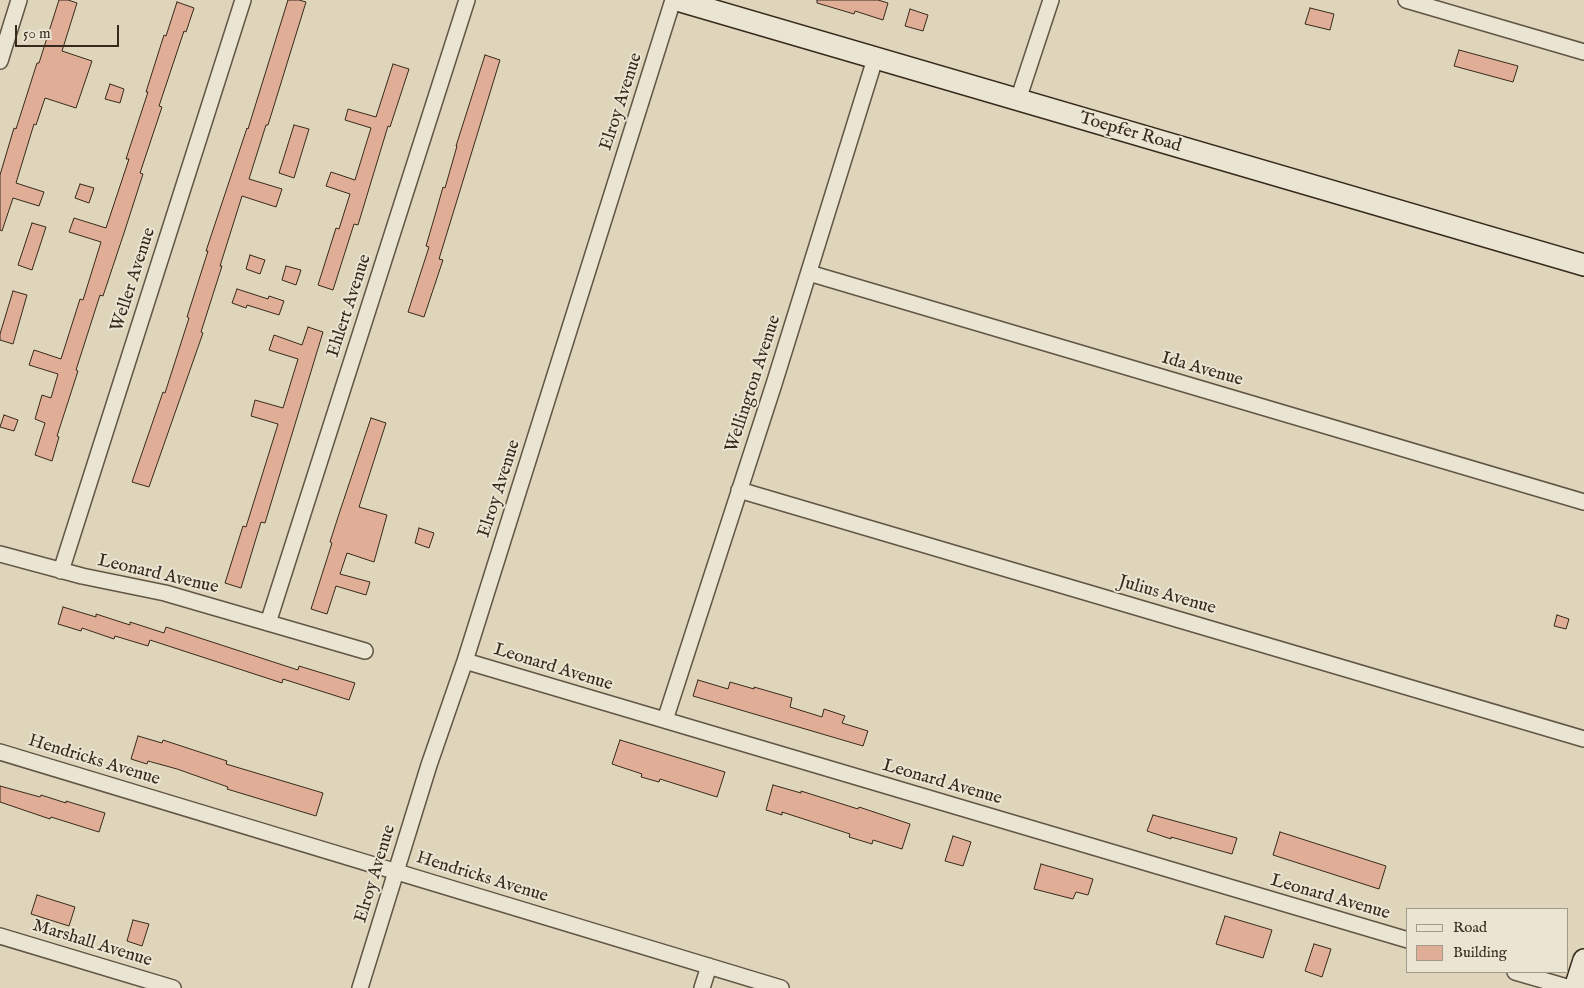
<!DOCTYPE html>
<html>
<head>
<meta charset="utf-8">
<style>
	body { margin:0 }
	#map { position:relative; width:1584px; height:988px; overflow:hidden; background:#ded5bb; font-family:"IM FELL English",serif }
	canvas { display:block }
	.legend { position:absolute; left:1406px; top:908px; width:162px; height:65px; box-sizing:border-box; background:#eae4d3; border:1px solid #a29a8a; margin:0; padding:6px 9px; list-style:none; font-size:15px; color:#372a1c }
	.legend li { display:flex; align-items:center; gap:10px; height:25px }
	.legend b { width:25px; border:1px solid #a29a8a }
	.scale { position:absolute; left:15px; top:25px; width:104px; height:22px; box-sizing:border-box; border:2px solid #372a1c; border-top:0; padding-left:6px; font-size:15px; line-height:18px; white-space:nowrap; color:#372a1c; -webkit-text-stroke:4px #eae4d3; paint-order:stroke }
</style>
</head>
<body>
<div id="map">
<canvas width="1584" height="988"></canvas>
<ul class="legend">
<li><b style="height:6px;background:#eae4d3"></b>Road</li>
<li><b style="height:14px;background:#e0ae96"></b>Building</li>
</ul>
<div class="scale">50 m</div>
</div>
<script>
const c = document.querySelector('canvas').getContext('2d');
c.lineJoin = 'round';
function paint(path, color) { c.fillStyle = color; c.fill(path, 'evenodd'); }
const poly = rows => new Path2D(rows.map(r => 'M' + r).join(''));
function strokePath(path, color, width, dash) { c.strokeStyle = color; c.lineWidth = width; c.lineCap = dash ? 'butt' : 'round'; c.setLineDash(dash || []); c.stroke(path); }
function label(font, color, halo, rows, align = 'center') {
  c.font = font + ' "IM FELL English",serif'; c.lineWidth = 4; c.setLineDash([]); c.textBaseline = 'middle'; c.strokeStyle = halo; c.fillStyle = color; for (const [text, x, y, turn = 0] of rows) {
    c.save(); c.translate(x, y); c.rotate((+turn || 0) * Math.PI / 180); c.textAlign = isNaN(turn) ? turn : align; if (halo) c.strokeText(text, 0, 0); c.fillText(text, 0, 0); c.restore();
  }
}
const building = poly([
	[59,0,68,0,77,3,62,51,92,61,76,108,45,98,36,125,34,124,16,183,44,192,39,206,13,198,2,231,0,230,0,175,14,128,16,129,37,63,39,63,59,0],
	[288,0,299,0,306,2,268,125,266,125,249,179,282,189,276,207,242,196,220,266,222,266,201,332,203,333,149,487,132,482,163,392,165,393,189,318,187,317,208,251,206,251,247,128,248,129,288,0],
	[817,0,878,0,888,3,883,20,855,11,854,14,817,3,817,0],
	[177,2,194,8,186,32,184,31,159,106,162,107,140,173,143,174,125,230,103,296,100,295,76,370,78,371,57,436,59,437,52,461,35,455,45,423,35,419,42,395,51,398,58,374,29,365,34,350,61,359,80,299,83,300,101,242,69,232,74,218,106,228,129,159,126,159,148,92,146,92,164,35,166,36,177,2],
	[1310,8,1334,14,1330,30,1305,24,1310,8],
	[910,9,928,15,923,31,905,26,910,9],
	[1459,50,1518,66,1513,82,1454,66,1459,50],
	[485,55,500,60,439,259,443,260,424,317,408,312,429,247,426,246,436,212,443,187,445,188,457,146,456,146,485,55],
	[393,64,409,69,390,127,388,126,358,225,354,224,333,290,318,285,336,228,339,229,350,194,326,186,331,172,355,180,371,128,345,120,348,109,376,117,393,64],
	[110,84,124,89,120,103,105,99,110,84],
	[294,125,309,129,294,178,279,173,294,125],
	[80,184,94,188,89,203,75,198,80,184],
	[32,223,46,227,32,270,18,265,32,223],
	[250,255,265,260,260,274,246,269,250,255],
	[286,266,301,270,296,285,282,280,286,266],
	[237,289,268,299,269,296,284,301,279,315,247,305,246,308,232,303,237,289],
	[13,291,27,295,13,344,0,340,0,334,13,291],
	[308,327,323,332,265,523,261,522,241,588,225,583,243,526,246,527,278,424,251,416,255,400,283,408,298,359,269,350,274,335,302,345,308,327],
	[4,415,18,420,14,431,0,427,4,415],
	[371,418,386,423,359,507,387,515,374,562,347,553,340,574,370,582,366,595,336,586,327,614,311,609,332,543,330,542,338,517,371,418],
	[419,528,434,533,429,548,415,543,419,528],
	[63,607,96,617,96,614,130,625,130,622,164,633,166,627,298,670,299,666,355,683,349,700,283,679,282,683,150,640,148,646,115,636,114,639,82,628,81,631,58,624,63,607],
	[1557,615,1569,619,1566,629,1554,626,1557,615],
	[698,680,728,689,730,682,754,689,754,687,792,698,790,707,822,717,824,709,845,716,842,723,868,731,863,746,693,696,698,680],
	[138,736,162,743,163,740,227,761,226,764,323,793,316,816,227,789,228,787,177,769,148,761,147,764,131,759,138,736],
	[620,740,725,772,717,797,660,779,659,782,641,777,642,774,612,764,620,740],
	[773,785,801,793,801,791,858,809,859,807,910,824,902,849,873,840,872,844,849,837,850,834,782,812,782,815,766,810,773,785],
	[0,786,40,797,41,795,66,803,66,801,105,813,99,832,51,817,50,819,0,802,0,786],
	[1153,815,1237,838,1232,854,1171,837,1171,839,1147,831,1153,815],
	[1280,832,1386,866,1379,889,1273,855,1280,832],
	[953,836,971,842,963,866,945,861,953,836],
	[1041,864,1093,879,1088,895,1076,892,1073,899,1034,889,1041,864],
	[37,895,75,907,69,926,31,914,37,895],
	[1225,916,1272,930,1263,958,1216,944,1225,916],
	[133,920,149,924,142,946,127,941,133,920],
	[1314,944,1331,949,1322,977,1305,971,1314,944]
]);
paint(building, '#e0ae96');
strokePath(building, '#372a1c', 1);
const street = poly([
	[1406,0,1584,52],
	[0,61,19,0],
	[1018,100,1051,0],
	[809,273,1584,502],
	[739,490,1584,739],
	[0,554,82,576,165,593,365,651],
	[61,571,243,0],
	[268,623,467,0],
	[465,661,1408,940],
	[665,720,774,384,875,59],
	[0,752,781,988],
	[0,936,173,988],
	[1515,972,1570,988],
	[360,988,429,765,465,661,673,0],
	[702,988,709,966]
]);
const secondary = poly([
	[677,0,1584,265],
	[1575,988,1584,960]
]);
strokePath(street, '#615544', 18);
strokePath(secondary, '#372a1c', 24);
strokePath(street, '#eae4d3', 15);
strokePath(secondary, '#eae4d3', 21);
label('18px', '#372a1c', '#eae4d3', [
	["Elroy Avenue",622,102,-72],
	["Toepfer Road",1130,133,16],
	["Weller Avenue",134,280,-72],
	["Ehlert Avenue",350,306,-72],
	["Ida Avenue",1202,370,16],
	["Wellington Avenue",754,384,-72],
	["Elroy Avenue",500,489,-72],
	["Leonard Avenue",158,575,13],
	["Julius Avenue",1167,596,16],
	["Leonard Avenue",553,668,17],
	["Hendricks Avenue",94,761,17],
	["Leonard Avenue",942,783,16],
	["Elroy Avenue",376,874,-73],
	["Hendricks Avenue",482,878,17],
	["Leonard Avenue",1330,898,16],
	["Marshall Avenue",92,944,17]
]);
</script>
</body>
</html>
